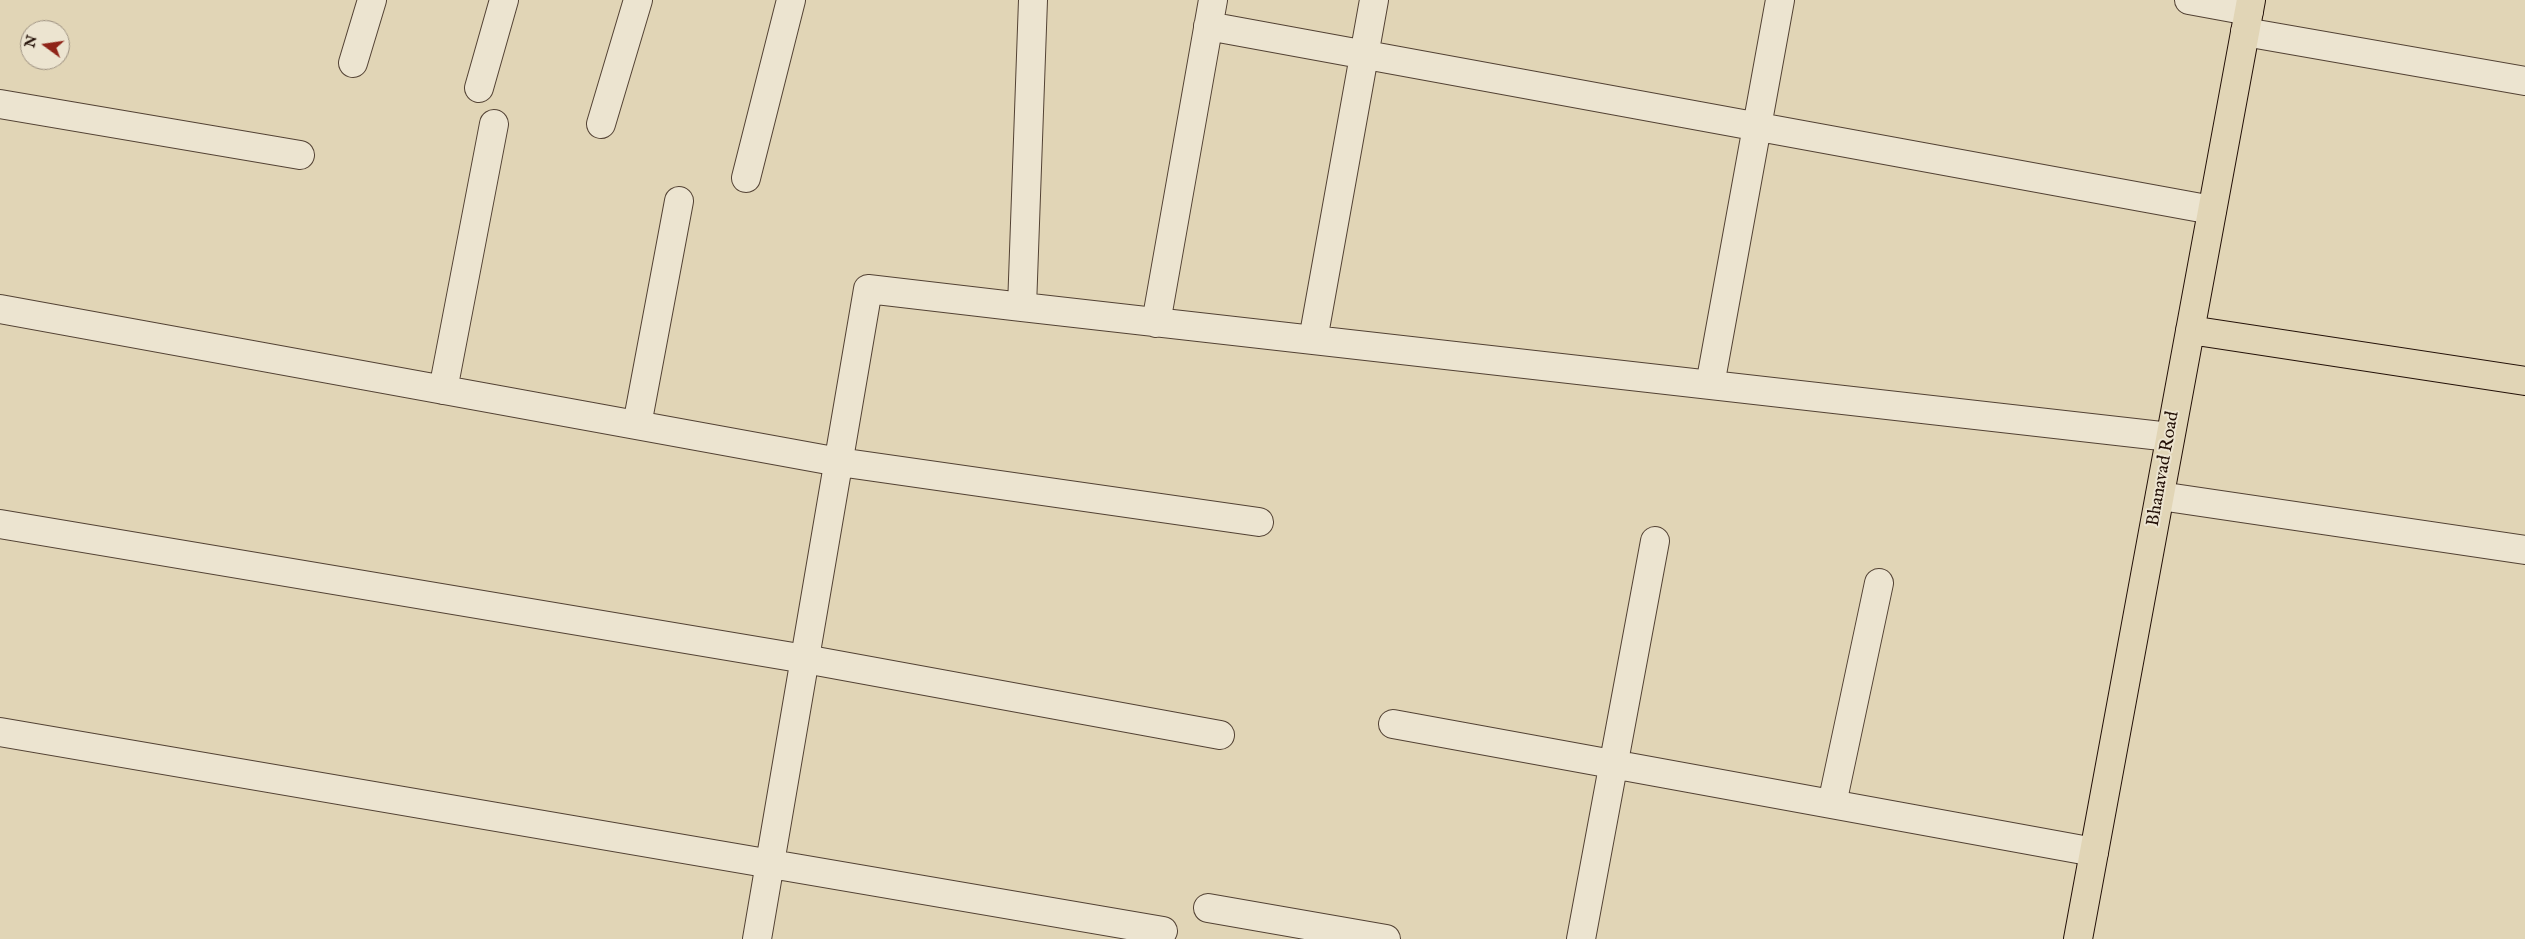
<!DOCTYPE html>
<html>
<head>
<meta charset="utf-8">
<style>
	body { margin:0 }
	#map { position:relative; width:2525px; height:939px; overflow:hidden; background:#e1d5b6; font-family:"IM FELL English",serif }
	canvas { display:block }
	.north { position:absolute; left:20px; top:20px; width:50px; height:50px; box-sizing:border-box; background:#ece4d0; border:1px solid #9c9080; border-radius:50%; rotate:284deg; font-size:14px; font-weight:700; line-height:20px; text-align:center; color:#241108 }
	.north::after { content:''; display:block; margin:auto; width:18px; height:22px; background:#8f2418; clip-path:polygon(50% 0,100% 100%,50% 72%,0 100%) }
</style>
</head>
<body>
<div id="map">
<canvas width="2525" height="939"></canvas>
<div class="north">N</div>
</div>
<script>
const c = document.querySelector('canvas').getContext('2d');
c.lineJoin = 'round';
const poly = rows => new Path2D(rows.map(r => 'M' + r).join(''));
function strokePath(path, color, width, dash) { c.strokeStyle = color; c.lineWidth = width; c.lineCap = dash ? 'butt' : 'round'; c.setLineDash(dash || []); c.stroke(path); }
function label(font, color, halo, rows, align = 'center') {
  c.font = font + ' "IM FELL English",serif'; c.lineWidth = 4; c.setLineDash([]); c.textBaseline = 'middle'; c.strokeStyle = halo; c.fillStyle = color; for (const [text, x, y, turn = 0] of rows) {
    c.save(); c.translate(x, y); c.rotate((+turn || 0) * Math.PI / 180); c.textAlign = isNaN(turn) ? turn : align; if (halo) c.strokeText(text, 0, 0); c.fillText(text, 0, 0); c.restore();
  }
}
const minor = poly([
	[1033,0,1022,307,2170,437],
	[2189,0,2249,11],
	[1208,26,2212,210],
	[2245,32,2525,81],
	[353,63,372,0],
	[479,88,504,0],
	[0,104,300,155],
	[601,124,638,0],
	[746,178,791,0],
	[0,309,839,462,1259,522],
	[1156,323,1213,0],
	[1313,340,1374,0],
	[1710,385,1780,0],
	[443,390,494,124],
	[637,425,679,201],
	[2160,496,2525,550],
	[0,524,805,659,1220,735],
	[1393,724,2094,852],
	[0,732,1163,931],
	[1832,804,1879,583],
	[1208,908,1386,939],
	[757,939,868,289,1022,307],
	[1581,939,1655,541]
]);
const major = poly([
	[2190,330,2525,381],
	[2078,939,2251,0]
]);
strokePath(minor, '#534234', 30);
strokePath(major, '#241108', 30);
strokePath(minor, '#ece4d0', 28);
strokePath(major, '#e1d5b6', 28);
label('18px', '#241108', '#ece4d0', [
	["Bhanavad Road",2164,469,-80]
]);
</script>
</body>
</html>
